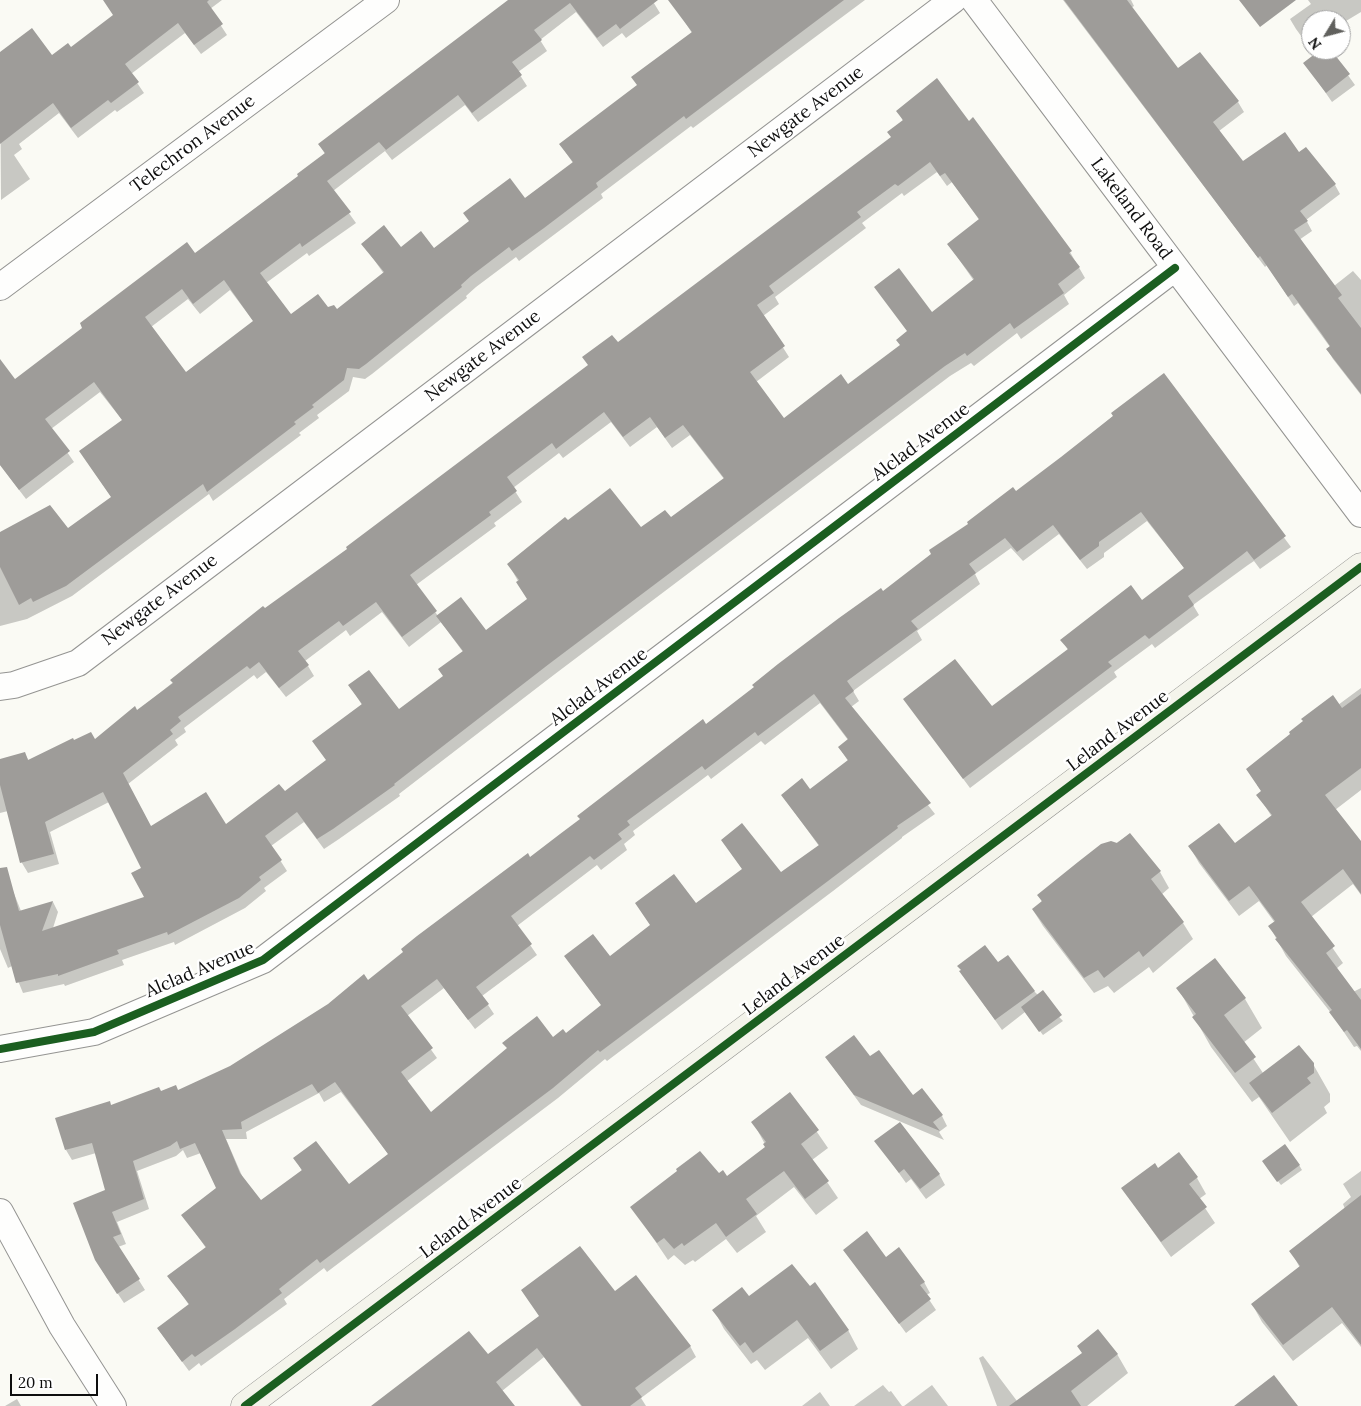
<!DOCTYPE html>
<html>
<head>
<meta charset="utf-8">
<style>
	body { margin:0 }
	#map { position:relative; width:1361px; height:1406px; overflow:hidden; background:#fafaf4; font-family:Lora,serif }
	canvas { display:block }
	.north { position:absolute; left:1301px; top:10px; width:50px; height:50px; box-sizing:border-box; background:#fff; border:1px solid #9f9f9f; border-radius:50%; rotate:233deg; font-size:14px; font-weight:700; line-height:20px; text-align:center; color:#0e0e0e }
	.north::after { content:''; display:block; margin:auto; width:18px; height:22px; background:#61615e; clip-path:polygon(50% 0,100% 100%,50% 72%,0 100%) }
	.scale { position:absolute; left:10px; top:1374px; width:88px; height:22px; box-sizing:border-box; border:2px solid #0e0e0e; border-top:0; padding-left:6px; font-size:15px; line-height:18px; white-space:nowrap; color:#0e0e0e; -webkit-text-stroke:4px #fff; paint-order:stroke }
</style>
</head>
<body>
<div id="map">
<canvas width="1361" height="1406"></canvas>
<div class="north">N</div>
<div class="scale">20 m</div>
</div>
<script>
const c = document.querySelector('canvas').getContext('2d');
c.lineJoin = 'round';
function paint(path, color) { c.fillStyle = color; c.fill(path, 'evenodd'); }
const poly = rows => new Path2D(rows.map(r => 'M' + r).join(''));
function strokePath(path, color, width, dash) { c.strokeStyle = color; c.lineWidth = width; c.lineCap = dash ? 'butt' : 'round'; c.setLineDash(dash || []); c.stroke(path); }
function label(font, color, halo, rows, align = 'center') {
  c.font = font + ' Lora,serif'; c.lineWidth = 5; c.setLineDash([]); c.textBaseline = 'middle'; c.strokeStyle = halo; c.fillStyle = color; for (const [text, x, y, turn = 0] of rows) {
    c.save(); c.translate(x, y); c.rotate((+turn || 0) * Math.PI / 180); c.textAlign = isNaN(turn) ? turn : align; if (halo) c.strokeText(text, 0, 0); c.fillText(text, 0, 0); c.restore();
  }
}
paint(poly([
	[108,0,222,0,210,9,227,35,201,54,185,33,131,74,144,93,117,112,115,110,78,138,59,113,19,144,22,149,14,155,30,179,1,200,0,54,52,57,71,49,114,16],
	[510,0,652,0,660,13,626,38,622,33,603,47,576,12,540,40,547,51,518,72,527,86,478,122,465,105,392,160,385,151,333,191,356,223,309,256,307,253,266,283,291,316,328,309,336,311,384,274,363,244,400,249,433,250,524,199,573,163,560,144,638,86,692,33,674,5,681,0,865,0,693,128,691,126,601,194,603,198,519,261,516,257,476,287,466,296,467,298,372,374,365,379,353,377,349,391,317,415,319,418,299,433,301,435,213,501,209,494,72,596,27,619,0,626,0,534,68,530,112,498,80,451,123,421,100,392,51,429,74,462,26,499,0,465,0,385,15,380,195,255,300,177,325,154,319,144],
	[230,290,254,322,185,373,151,327,188,299,200,314],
	[1063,0,1131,0,1134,6,1131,8,1178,70,1200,54,1238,102,1244,112,1219,131,1243,162,1299,154,1335,185,1340,194,1306,220,1312,231,1299,240,1334,286,1353,271,1361,280,1361,395,1333,359,1327,349,1330,347,1298,303,1294,306,1267,265,1265,267],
	[1308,0,1361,0,1361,12,1341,24,1341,20,1311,20,1311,50,1330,50,1355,85,1332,102,1305,63,1315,55,1296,29,1290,19,1311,4],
	[898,111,1070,252,1085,278,1064,295,1069,304,1021,339,1017,333,974,366,971,363,950,376,555,674,399,794,400,796,339,839,324,849,304,822,271,846,287,871,264,888,266,891,245,908,175,945,174,942,122,960,124,965,65,986,64,984,23,993,12,966,8,968,0,949,0,889,11,886,21,911,53,902,58,912,53,928,146,897,143,869,109,802,50,832,59,864,28,873,22,863,8,811,0,813,0,760,25,754,29,761,74,742,95,741,137,711,264,610,348,549,892,138,903,121],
	[937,172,947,186,952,182,980,221,949,245,974,281,931,314,876,287,908,332,901,346,848,386,784,419,756,382,789,357,763,316,779,304,775,297,866,228,862,223,902,193,904,196],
	[611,422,630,447,657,427,672,448,690,435,724,479,671,519,641,529,567,522,509,565,528,599,486,631,438,616,416,585,496,526,494,523,522,502,513,488,559,453,563,458],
	[382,612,409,647,441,622,463,652,444,677,398,711,350,686,362,705,327,761,284,793,226,826,151,827,128,784,178,745,175,740,186,732,184,728,254,675,257,679,266,672,286,697,314,676,305,661,346,630,350,636],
	[1163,375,1291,547,1260,569,1254,561,1248,565,1193,605,1199,615,1155,648,1152,644,1114,672,1117,677,970,788,904,699,992,708,1068,650,1062,640,1142,601,1185,569,1147,521,1104,553,1104,557,1087,569,1059,534,1023,561,1011,548,975,574,980,584,917,631,922,640,853,691,859,701,851,707,935,814,902,837,902,838,833,891,607,1061,605,1059,558,1098,327,1272,324,1268,284,1299,287,1304,201,1366,199,1363,189,1371,158,1329,189,1305,169,1276,206,1248,183,1215,218,1189,201,1153,187,1158,183,1150,176,1156,137,1171,149,1209,117,1222,126,1244,118,1247,145,1290,124,1303,102,1270,106,1190,96,1153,72,1160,66,1150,111,1106,161,1093,178,1091,231,1067,368,982,1062,458],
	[820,703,848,740,839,747,848,761,810,791,782,795,819,846,780,874,722,840,743,870,696,905,609,958,566,956,602,1006,566,1035,553,1038,504,1043,508,1049,431,1114,406,1082,437,1058,407,1016,444,988,475,1029,494,1014,482,996,537,955,517,926,597,865,601,870,627,850,624,844,635,835,633,831,708,775,711,779,761,741,765,745],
	[341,1092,389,1155,349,1185,295,1158,302,1171,261,1202,243,1178,226,1139,247,1139,246,1132,319,1093,324,1102],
	[1361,688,1361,790,1335,810,1361,843,1361,895,1353,884,1311,917,1343,963,1336,969,1353,992,1361,988,1361,1051,1357,1046,1354,1047,1331,1013,1286,956,1270,927,1275,923,1259,901,1239,916,1199,863,1190,847,1235,845,1272,817,1258,795,1262,792,1257,785,1338,705],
	[1130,834,1160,872,1169,888,1161,895,1183,923,1193,939,1153,973,1149,967,1114,993,1108,986,1094,993,1043,926,1033,910,1042,902,1038,895],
	[1215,959,1245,999,1262,1028,1243,1043,1263,1073,1313,1064,1330,1094,1330,1102,1324,1107,1327,1113,1290,1142,1259,1097,1252,1102,1211,1047,1178,988],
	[961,972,1034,991,1063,1021,1043,1035,1025,1012,1002,1030],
	[826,1057,870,1058,913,1097,942,1116,947,1126,939,1132,944,1140,861,1105],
	[790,1093,828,1148,812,1160,838,1198,816,1215,794,1187,756,1216,766,1232,737,1253,726,1239,695,1262,693,1260,685,1265,674,1255,668,1260,632,1207,718,1174,727,1177,767,1148,753,1122],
	[876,1141,939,1174,945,1185,926,1199,911,1179,906,1183],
	[1299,1165,1302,1170,1281,1185,1266,1166],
	[1158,1170,1197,1178,1206,1194,1199,1199,1215,1223,1171,1257,1123,1189],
	[1361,1171,1361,1347,1342,1323,1293,1361,1262,1322,1252,1304,1300,1268,1291,1251,1345,1209,1343,1204,1351,1197,1343,1184],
	[845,1250,886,1258,924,1282,930,1293,926,1295,936,1310,906,1333],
	[615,1292,690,1346,696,1357,641,1398,646,1406,581,1406,544,1357,502,1391,513,1406,377,1406,488,1356],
	[749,1298,848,1330,858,1349,831,1369,808,1338,765,1370,757,1360,751,1364,724,1329,714,1310],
	[1117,1354,1128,1373,1087,1406,997,1406,979,1358,983,1356,1017,1401],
	[883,1385,889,1392,891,1391,902,1406,854,1406],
	[932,1385,948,1406,904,1406],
	[820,1392,830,1406,802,1406],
	[17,1399,21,1406,5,1406]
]), '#0003');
paint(poly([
	[103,0,209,0,207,2,223,24,194,45,178,23,125,64,139,82,111,103,108,100,71,128,53,103,0,144,0,52,32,28,52,55,68,43,71,47,113,15],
	[508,0,658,0,620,29,616,24,597,38,570,3,534,30,542,40,512,62,522,75,472,113,458,95,386,150,379,142,327,181,351,212,302,247,300,243,260,273,291,314,318,294,328,307,334,305,337,309,384,272,361,244,384,225,401,247,421,231,434,248,469,221,463,213,510,178,525,198,573,162,559,144,637,85,631,77,692,32,668,0,844,0,686,119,684,116,596,183,598,187,544,228,512,251,509,247,471,276,461,285,462,287,366,364,359,369,347,368,344,380,312,405,314,407,294,422,296,424,207,492,203,484,66,586,33,602,31,598,19,605,0,567,0,532,50,505,68,528,111,497,79,451,122,420,94,382,45,419,70,451,19,490,0,465,0,359,15,379,82,328,80,323,187,242,195,253,298,176,297,174,325,153,318,144],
	[224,280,253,321,186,372,145,317,182,289,193,304],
	[1064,0,1127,0,1178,68,1200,52,1239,101,1213,122,1243,161,1285,132,1299,152,1306,147,1336,184,1300,211,1308,221,1294,230,1342,295,1338,298,1361,328,1361,394,1326,349,1330,346,1321,333,1292,294,1288,297,1260,256,1258,258],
	[1239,0,1296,0,1260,27],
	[1320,50,1331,50,1350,74,1326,93,1303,63],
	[937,78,969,121,973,117,1072,251,1069,253,1080,267,1058,284,1064,293,1014,329,1010,323,967,356,965,353,945,366,549,664,394,784,395,785,333,829,317,839,297,812,265,836,282,860,259,877,261,880,239,898,168,935,167,932,117,950,119,954,58,976,58,974,16,983,0,925,0,868,7,867,19,911,53,901,42,931,144,897,131,873,141,868,103,792,45,822,54,854,20,863,0,785,0,759,25,752,28,760,73,738,74,740,91,732,95,739,135,706,137,710,173,683,170,680,263,606,265,608,347,549,346,547,588,365,582,357,612,335,618,342,891,137,887,132,903,120,896,111],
	[930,162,940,176,945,173,979,219,947,244,974,279,932,312,899,268,874,287,907,331,896,340,900,345,848,384,841,374,784,418,750,372,785,346,757,305,774,293,769,286,861,217,857,212,895,184,898,186],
	[604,412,623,437,650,417,665,438,683,425,724,478,671,517,665,510,641,527,610,488,568,520,565,517,507,564,519,580,516,582,527,599,486,630,461,597,436,616,463,651,438,669,443,676,399,709,369,670,348,685,362,704,312,741,326,760,285,791,279,784,226,824,206,792,151,826,123,773,173,734,170,730,181,721,178,717,247,666,250,669,259,662,279,688,309,665,298,651,339,621,343,626,376,602,402,637,437,611,410,575,491,515,489,512,517,491,507,477,552,443,556,449],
	[1164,373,1286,536,1254,560,1247,551,1242,555,1188,596,1194,605,1149,639,1145,635,1108,662,1112,666,963,779,903,699,955,659,992,706,1068,649,1060,640,1131,585,1142,600,1184,568,1141,512,1099,542,1099,546,1080,560,1053,525,1017,552,1005,538,969,564,976,573,911,621,918,629,847,681,854,691,845,698,931,803,897,826,898,828,828,881,600,1052,598,1050,553,1088,320,1263,317,1259,279,1289,282,1293,235,1329,195,1357,192,1354,182,1362,157,1328,189,1304,167,1276,206,1247,181,1215,216,1188,195,1143,180,1149,177,1141,170,1146,133,1161,144,1199,112,1212,121,1234,113,1237,140,1279,117,1294,95,1260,73,1203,105,1190,92,1143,65,1150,55,1118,110,1101,111,1105,159,1087,161,1091,176,1085,178,1090,230,1066,328,1004,364,974,368,980,403,952,401,949,417,936,528,853,530,857,560,834,580,819,577,816,703,719,706,724,754,687,752,685,778,664,839,618,881,588,883,591,931,554,929,550,968,524,967,522,1013,487,1016,491,1061,457,1113,416,1111,413],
	[814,694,848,739,838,747,848,760,810,789,802,778,781,795,819,845,781,872,742,823,721,840,742,869,696,903,674,874,635,903,650,925,610,956,593,934,564,956,601,1005,566,1033,563,1029,553,1037,537,1016,502,1043,507,1048,431,1112,401,1072,433,1048,401,1006,437,979,468,1020,489,1004,476,987,532,944,511,916,590,856,594,860,622,839,618,834,630,825,627,821,702,766,705,770,755,732,758,736],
	[335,1082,388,1154,349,1184,316,1141,293,1158,302,1170,261,1200,240,1173,222,1130,242,1129,241,1122,312,1084,318,1093],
	[1361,694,1361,768,1325,795,1361,841,1361,894,1343,869,1301,902,1335,946,1326,953,1361,1000,1361,1049,1347,1030,1344,1032,1329,1012,1332,1010,1275,939,1277,938,1268,926,1275,921,1249,886,1229,901,1188,846,1219,823,1235,843,1272,815,1256,795,1261,791,1246,769,1290,734,1289,732,1303,721,1301,719,1333,695,1342,708],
	[1130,833,1161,871,1151,879,1184,922,1143,957,1139,951,1104,978,1098,970,1084,978,1032,909,1042,901,1037,895,1078,862,1101,844,1111,841,1117,843],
	[985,945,998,962,1008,955,1035,991,995,1020,959,971,961,970,957,966],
	[1215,958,1246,998,1224,1015,1256,1057,1235,1073,1192,1017,1196,1014,1176,988],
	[1043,990,1062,1015,1039,1032,1021,1007],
	[854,1035,870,1056,879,1050,913,1095,922,1088,943,1115,933,1122,940,1131,854,1095,825,1057],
	[1299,1045,1314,1063,1314,1073,1307,1078,1311,1083,1272,1113,1249,1083],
	[790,1092,819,1130,801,1144,829,1181,805,1199,784,1171,746,1199,757,1214,726,1237,716,1223,684,1246,682,1243,674,1249,664,1238,657,1243,630,1207,677,1171,676,1169,700,1151,719,1173,723,1170,727,1176,765,1147,763,1144,766,1142,751,1122],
	[900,1122,940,1174,920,1189,904,1169,899,1173,874,1141],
	[1285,1144,1300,1165,1277,1182,1262,1161],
	[1179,1152,1198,1177,1189,1184,1207,1207,1161,1242,1121,1188,1155,1163,1158,1168],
	[1361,1195,1361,1345,1332,1307,1283,1345,1251,1304,1300,1266,1289,1251],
	[867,1231,886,1257,899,1247,925,1282,920,1285,931,1299,899,1324,843,1250],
	[580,1246,615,1291,636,1275,691,1346,635,1388,642,1397,630,1406,582,1406,537,1348,496,1382,515,1406,371,1406,469,1331,488,1354,539,1316,521,1290],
	[792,1264,810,1286,815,1282,849,1330,820,1351,797,1320,753,1353,745,1342,740,1346,712,1310,742,1287,749,1296],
	[1098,1329,1118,1354,1071,1391,1081,1406,1009,1406,1082,1353,1077,1346],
	[1274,1375,1298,1406,1234,1406]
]), '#9e9c99');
const street = poly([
	[974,0,1361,514],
	[0,287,386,0],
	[0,687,14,685,78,663,953,0],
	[0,1049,94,1032,263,960,1175,268],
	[0,1212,62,1326,113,1406]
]);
const secondary = poly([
	[245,1406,1361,567]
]);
strokePath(street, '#949492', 28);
strokePath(secondary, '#8b8b88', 29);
strokePath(street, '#fefefd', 26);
strokePath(secondary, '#f4f4eb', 28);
strokePath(poly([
	[0,1049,94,1032,263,960,1175,268],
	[245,1406,1361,567]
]), '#1b5e20', 8);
label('18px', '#0e0e0e', '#fff', [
	["Newgate Avenue",806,112,-37],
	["Telechron Avenue",193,144,-37],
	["Lakeland Road",1131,209,53],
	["Newgate Avenue",483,356,-37],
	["Alclad Avenue",921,442,-37],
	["Newgate Avenue",160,600,-37],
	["Alclad Avenue",599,687,-37],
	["Leland Avenue",1118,731,-37],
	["Alclad Avenue",200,970,-23],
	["Leland Avenue",794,975,-37],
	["Leland Avenue",471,1218,-37]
]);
</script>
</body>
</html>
